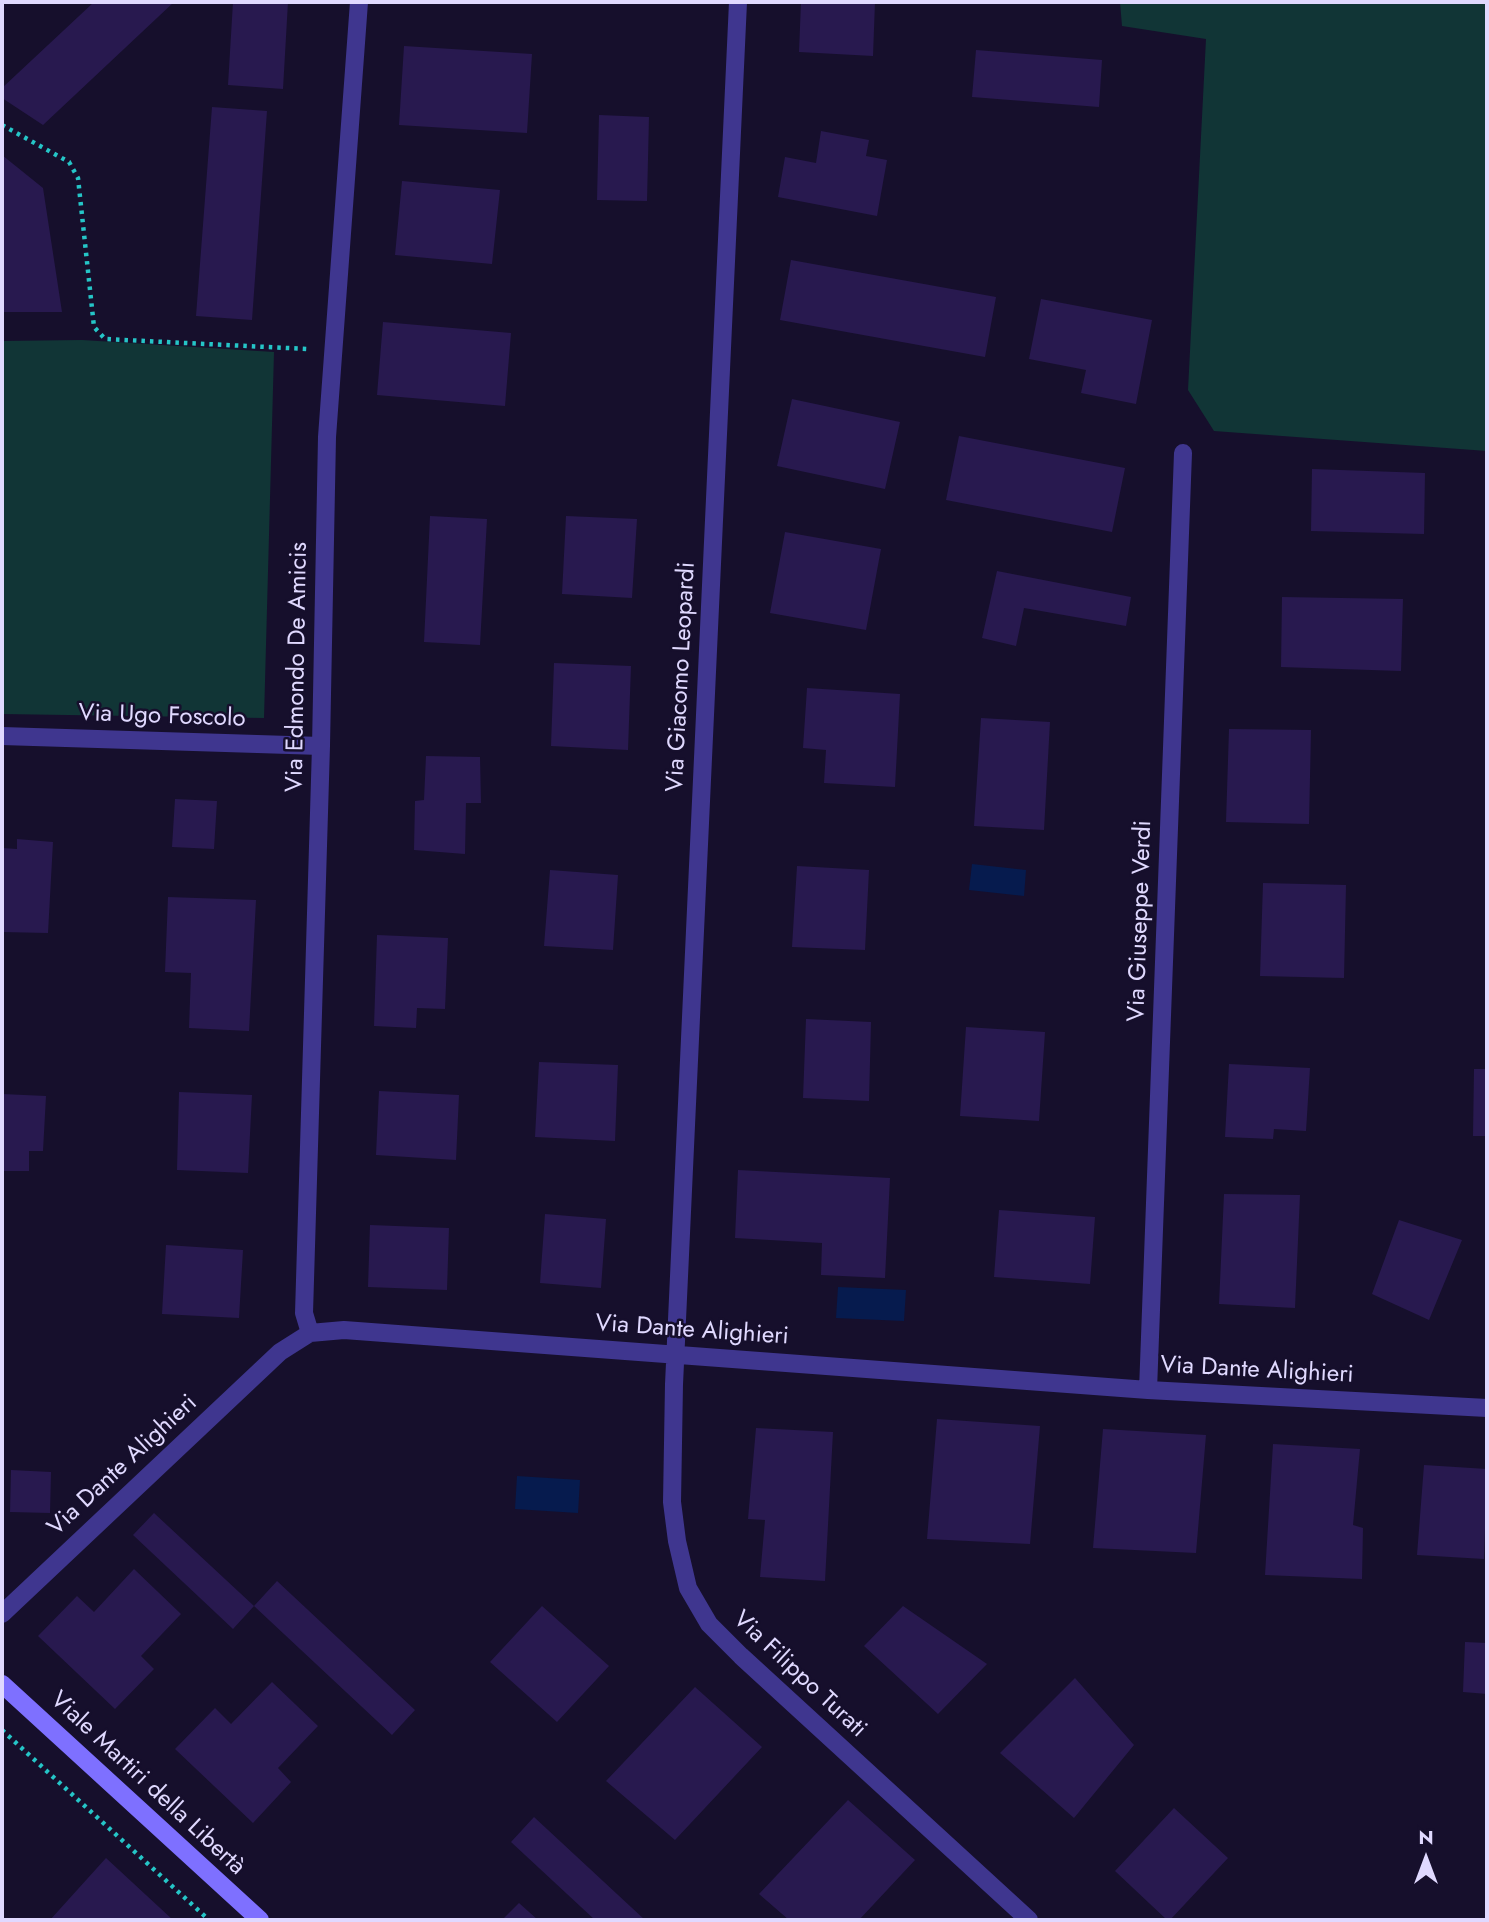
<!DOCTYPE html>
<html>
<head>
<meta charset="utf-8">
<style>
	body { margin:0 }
	#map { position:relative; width:1489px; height:1922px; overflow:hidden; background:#160f2c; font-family:Jost,sans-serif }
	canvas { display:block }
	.frame { position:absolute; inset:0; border:4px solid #e0d9ff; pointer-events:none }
	.north { position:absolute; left:1391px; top:1824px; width:70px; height:70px; -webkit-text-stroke:5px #160f2c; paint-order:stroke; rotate:0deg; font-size:19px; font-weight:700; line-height:28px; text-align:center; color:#e0d9ff }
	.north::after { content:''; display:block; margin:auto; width:24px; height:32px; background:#e0d9ff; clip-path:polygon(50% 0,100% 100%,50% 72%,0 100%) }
</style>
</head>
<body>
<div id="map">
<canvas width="1489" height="1922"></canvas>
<div class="frame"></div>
<div class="north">N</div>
</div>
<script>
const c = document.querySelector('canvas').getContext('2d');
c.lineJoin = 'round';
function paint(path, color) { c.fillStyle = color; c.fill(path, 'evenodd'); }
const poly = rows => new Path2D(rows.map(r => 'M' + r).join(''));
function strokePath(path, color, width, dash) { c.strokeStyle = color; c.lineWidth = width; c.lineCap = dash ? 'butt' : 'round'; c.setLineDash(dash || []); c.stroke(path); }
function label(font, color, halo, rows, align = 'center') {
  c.font = font + ' Jost,sans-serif'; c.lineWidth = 5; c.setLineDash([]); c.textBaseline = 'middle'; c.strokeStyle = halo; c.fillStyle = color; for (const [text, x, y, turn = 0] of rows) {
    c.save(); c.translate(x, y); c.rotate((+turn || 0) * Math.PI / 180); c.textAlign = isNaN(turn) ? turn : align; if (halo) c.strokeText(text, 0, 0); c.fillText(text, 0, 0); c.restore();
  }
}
paint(poly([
	[1120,2,1487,2,1487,451,1214,431,1188,390,1206,39,1122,26],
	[82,340,274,352,264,718,2,714,2,341]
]), '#113536');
paint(poly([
	[972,864,1026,870,1024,896,969,890],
	[838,1287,906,1290,904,1321,836,1318],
	[517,1476,580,1480,578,1513,515,1509]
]), '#061b4e');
paint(poly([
	[94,2,174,2,43,125,2,98,2,88],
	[233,2,288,2,283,89,228,85],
	[801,2,875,2,873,56,799,52],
	[404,46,532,54,527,133,399,125],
	[976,50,1102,60,1099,107,972,97],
	[212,107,267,111,252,320,196,316],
	[599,115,649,117,647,201,597,200],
	[821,131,869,140,866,156,887,160,877,216,778,197,785,157,816,163],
	[2,155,43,188,62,312,2,312],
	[402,181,500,190,492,264,395,255],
	[791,260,996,297,985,357,780,320],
	[1041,299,1152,320,1136,404,1081,393,1086,370,1029,359],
	[383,322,511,333,505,406,377,395],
	[792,399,900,422,885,489,777,466],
	[959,436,1125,468,1112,532,946,500],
	[1312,469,1425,473,1424,534,1311,531],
	[430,516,487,519,480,645,424,642],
	[566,516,637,519,632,598,562,594],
	[785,532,881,549,866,630,770,613],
	[997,571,1131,597,1126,626,1024,608,1016,646,982,638],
	[1282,597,1403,599,1401,671,1281,667],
	[554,663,631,666,628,750,551,746],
	[807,688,900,694,895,787,824,783,826,750,803,748],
	[981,718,1050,722,1044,830,974,826],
	[1229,729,1311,730,1309,824,1226,822],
	[426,756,480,757,481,803,466,803,465,854,414,850,415,801,424,800],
	[175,799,217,801,214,849,172,847],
	[17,839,53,842,48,933,2,932,2,848,17,849],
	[797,866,869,870,865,950,792,947],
	[550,870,618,875,613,950,544,946],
	[1263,883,1346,885,1344,978,1260,976],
	[168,897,256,900,249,1031,189,1028,191,973,165,972],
	[377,935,448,938,445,1009,417,1008,416,1028,374,1026],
	[806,1019,871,1022,869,1101,803,1098],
	[966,1027,1045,1032,1039,1121,960,1116],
	[539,1062,618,1065,615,1141,535,1137],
	[1229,1064,1310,1068,1306,1131,1274,1129,1273,1139,1225,1137],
	[1474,1069,1487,1069,1487,1136,1473,1136],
	[379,1091,459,1095,456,1160,376,1155],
	[179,1092,252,1095,248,1173,177,1170],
	[2,1094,46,1096,43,1151,29,1151,29,1171,2,1171],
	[738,1170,890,1178,885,1278,821,1275,822,1243,735,1238],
	[1224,1194,1300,1195,1295,1308,1219,1304],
	[999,1210,1095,1217,1090,1284,994,1277],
	[545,1214,606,1219,601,1288,540,1283],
	[1399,1220,1462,1240,1429,1320,1372,1294],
	[370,1225,449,1228,447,1290,368,1287],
	[166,1245,243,1250,239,1318,162,1314],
	[937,1419,1040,1426,1030,1544,927,1539],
	[756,1428,833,1432,825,1581,760,1577,765,1520,748,1519],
	[1103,1429,1206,1435,1196,1553,1093,1548],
	[1273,1444,1360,1449,1353,1525,1363,1528,1362,1579,1265,1575],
	[1424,1465,1487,1469,1484,1559,1417,1555],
	[11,1470,51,1472,50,1513,10,1512],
	[154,1513,254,1606,277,1581,415,1710,392,1735,254,1606,233,1629,133,1535],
	[134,1569,181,1614,141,1656,154,1669,115,1709,38,1636,77,1596,94,1612],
	[542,1606,609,1666,557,1722,490,1662],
	[903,1606,987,1664,938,1714,864,1646],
	[1465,1642,1487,1643,1487,1694,1463,1692],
	[1075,1678,1134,1745,1074,1818,1000,1753],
	[272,1682,318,1726,278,1768,291,1782,253,1823,175,1749,215,1708,231,1724],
	[695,1687,762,1747,675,1840,606,1781],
	[848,1800,915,1860,859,1920,789,1920,759,1894],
	[1174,1808,1228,1858,1170,1920,1167,1920,1115,1871],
	[534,1817,645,1920,595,1920,511,1842],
	[106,1858,173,1920,50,1920],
	[519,1903,538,1920,502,1920]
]), '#28194f');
strokePath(poly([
	[2,125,69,162,78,178,94,327,105,339,308,349],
	[2,1730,209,1920]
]), '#25c5c7', 4.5, [3.5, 5]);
strokePath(poly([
	[738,2,674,1384,672,1502,677,1541,688,1588,709,1624,741,1656,1029,1920],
	[2,736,321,746],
	[310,1333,304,1313,321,746,327,437,359,2],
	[1148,1390,1183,453],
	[2,1614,280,1352,310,1333,344,1330,1148,1390,1487,1408]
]), '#3f368f', 18);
strokePath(poly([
	[2,1684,260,1920]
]), '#7e70ff', 18);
label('24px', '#e0d9ff', '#160f2c', [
	["Via Edmondo De Amicis",298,667,-89],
	["Via Giacomo Leopardi",682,677,-87],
	["Via Ugo Foscolo",162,717,2],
	["Via Giuseppe Verdi",1141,921,-88],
	["Via Dante Alighieri",692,1331,4],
	["Via Dante Alighieri",1257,1371,3],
	["Via Dante Alighieri",123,1466,-43],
	["Via Filippo Turati",799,1675,43],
	["Viale Martiri della Libertà",147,1784,43]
]);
</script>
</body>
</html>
